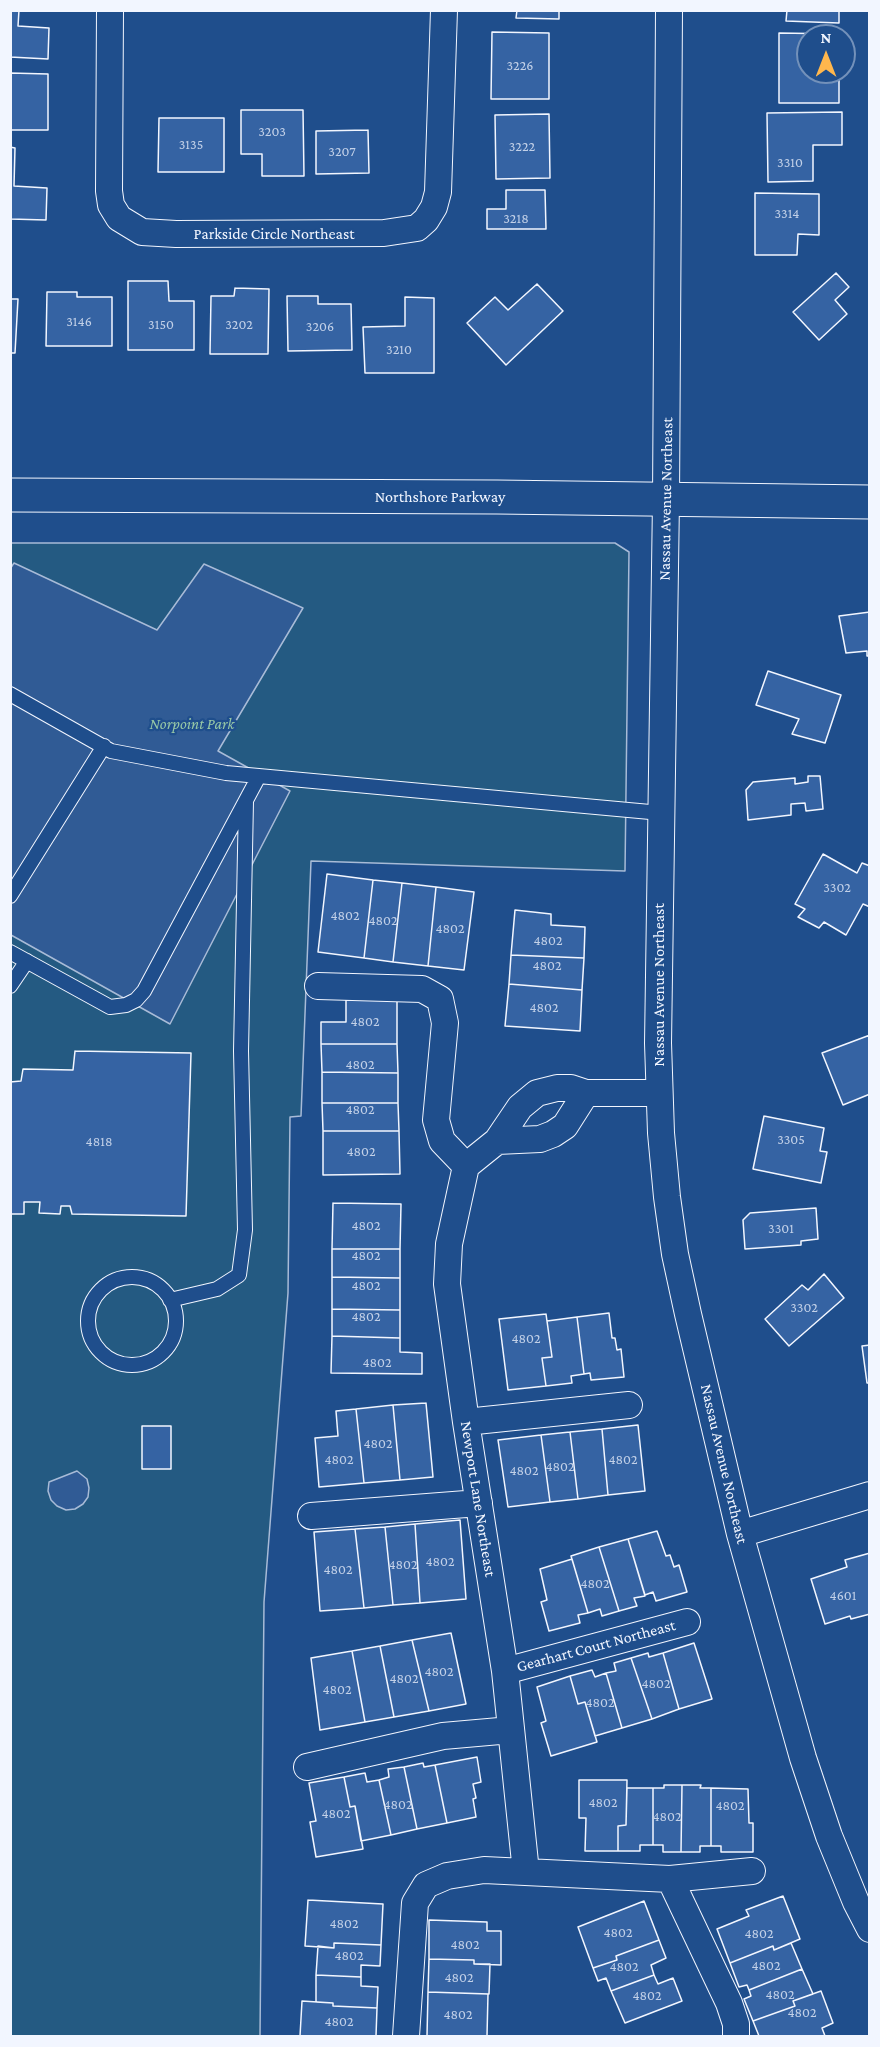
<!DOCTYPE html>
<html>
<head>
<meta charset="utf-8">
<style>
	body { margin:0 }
	#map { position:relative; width:880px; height:2047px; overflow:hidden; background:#1f4e8c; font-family:"Crimson Pro",serif }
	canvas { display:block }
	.frame { position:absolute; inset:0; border:12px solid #f2f6ff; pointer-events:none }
	.north { position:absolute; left:796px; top:24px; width:60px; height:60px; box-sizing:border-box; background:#1f4e8c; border:2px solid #7391ba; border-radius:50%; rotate:0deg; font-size:16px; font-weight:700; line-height:24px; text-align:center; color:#f2f6ff }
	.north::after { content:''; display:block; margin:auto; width:21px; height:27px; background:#ffb74d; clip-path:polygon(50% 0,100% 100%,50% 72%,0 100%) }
</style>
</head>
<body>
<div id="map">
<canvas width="880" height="2047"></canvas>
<div class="frame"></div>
<div class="north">N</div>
</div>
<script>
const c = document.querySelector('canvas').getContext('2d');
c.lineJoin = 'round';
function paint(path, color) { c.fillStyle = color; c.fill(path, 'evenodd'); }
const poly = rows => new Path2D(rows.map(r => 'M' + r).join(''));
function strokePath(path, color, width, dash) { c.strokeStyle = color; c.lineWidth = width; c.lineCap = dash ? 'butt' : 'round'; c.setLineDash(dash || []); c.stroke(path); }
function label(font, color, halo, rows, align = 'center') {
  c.font = font + ' "Crimson Pro",serif'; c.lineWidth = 4.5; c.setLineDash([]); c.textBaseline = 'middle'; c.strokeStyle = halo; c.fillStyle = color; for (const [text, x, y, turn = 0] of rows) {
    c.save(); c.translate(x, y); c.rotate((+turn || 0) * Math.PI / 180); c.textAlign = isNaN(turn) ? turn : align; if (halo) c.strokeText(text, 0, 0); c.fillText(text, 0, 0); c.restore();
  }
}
const green = poly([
	[10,543,615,543,629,552,625,871,311,861,301,1116,290,1117,288,1293,264,1602,260,2036,11,2036,10,543]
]);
paint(green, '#245a82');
strokePath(green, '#a8bbd7', 1.5);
const parking = poly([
	[14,563,157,630,204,564,303,608,218,751,290,791,170,1024,11,935,10,569,14,563],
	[77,1471,87,1479,89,1488,88,1497,83,1504,75,1509,66,1510,57,1506,51,1500,48,1491,49,1482,77,1471]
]);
paint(parking, '#305b95');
strokePath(parking, '#a8bbd7', 1.5);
const building = poly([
	[10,10,19,10,18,26,49,28,48,59,10,57,10,10],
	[517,10,559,10,559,19,516,18,517,10],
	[787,10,839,10,839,23,786,21,787,10],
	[492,32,549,33,549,99,491,99,492,32],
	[779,33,839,34,839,36,808,36,808,72,839,72,839,103,779,103,779,33],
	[10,73,48,74,48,130,10,130,10,73],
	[241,110,303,110,304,176,262,176,262,154,241,154,241,110],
	[842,112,842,145,813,145,813,181,768,182,767,113,842,112],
	[549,114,550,178,496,179,495,115,549,114],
	[159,118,224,118,224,172,158,172,159,118],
	[368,130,369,173,316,174,316,131,368,130],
	[10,147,15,148,14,186,47,188,46,220,10,219,10,147],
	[506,190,545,190,546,229,487,229,487,209,506,209,506,190],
	[755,193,819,194,819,235,798,234,797,255,755,255,755,193],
	[836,273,849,287,835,300,847,314,819,340,793,312,836,273],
	[128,281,168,281,169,301,194,301,194,350,128,350,128,281],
	[537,284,563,311,506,365,467,323,495,297,508,310,537,284],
	[235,288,269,289,268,354,210,354,211,296,234,296,235,288],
	[47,292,77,292,77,297,112,297,112,346,46,346,47,292],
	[287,296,318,296,318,304,351,304,352,350,288,351,287,296],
	[405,297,434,298,434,373,365,373,363,327,405,326,405,297],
	[10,299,18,299,15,353,10,353,10,299],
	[870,612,870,656,867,656,867,651,846,653,839,616,870,612],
	[768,671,841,695,825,743,792,734,799,719,756,705,768,671],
	[808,776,820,776,823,809,806,811,805,803,791,804,791,815,748,820,746,790,753,782,795,778,795,784,808,782,808,776],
	[823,854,857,873,862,863,870,866,870,907,863,904,846,935,824,922,819,928,798,917,805,909,795,904,823,854],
	[327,874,373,880,364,958,318,952,327,874],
	[373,880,402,883,393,962,364,958,373,880],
	[402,883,436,887,428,966,393,962,402,883],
	[436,887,474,892,464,970,428,966,436,887],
	[515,910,551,914,551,925,585,927,584,958,511,955,515,910],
	[511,955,584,958,582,990,509,984,511,955],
	[509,984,582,990,580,1031,505,1026,509,984],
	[397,999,397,1044,321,1044,321,1022,346,1022,346,1000,397,999],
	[870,1035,870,1094,843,1105,822,1053,870,1035],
	[321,1044,397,1044,398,1073,322,1072,321,1044],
	[75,1051,191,1053,186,1216,72,1214,70,1206,61,1206,60,1214,39,1213,40,1202,24,1202,24,1214,10,1214,10,1082,21,1081,23,1069,73,1070,75,1051],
	[322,1072,398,1073,398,1103,322,1103,322,1072],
	[322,1103,398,1103,399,1131,323,1131,322,1103],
	[764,1116,824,1128,820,1151,827,1152,821,1183,753,1169,764,1116],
	[323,1131,399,1131,400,1174,323,1175,323,1131],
	[333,1203,401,1204,400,1249,332,1249,333,1203],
	[816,1208,818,1239,801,1241,801,1245,745,1249,743,1220,750,1213,816,1208],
	[332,1249,400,1249,400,1278,332,1277,332,1249],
	[824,1274,844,1298,789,1346,765,1319,802,1285,808,1290,824,1274],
	[332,1277,400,1278,400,1310,332,1309,332,1277],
	[332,1309,400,1310,400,1338,332,1336,332,1309],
	[609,1313,612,1338,615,1338,617,1350,621,1349,624,1377,591,1380,590,1373,584,1374,577,1317,609,1313],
	[546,1314,552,1357,542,1358,546,1386,508,1390,499,1319,546,1314],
	[577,1317,584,1374,571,1376,572,1383,546,1386,542,1358,552,1357,547,1321,577,1317],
	[332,1336,400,1338,400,1352,422,1353,422,1374,331,1373,332,1336],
	[870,1345,870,1383,867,1383,862,1346,870,1345],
	[426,1403,433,1477,400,1480,393,1405,426,1403],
	[393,1405,400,1480,364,1483,356,1409,393,1405],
	[356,1409,364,1483,319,1487,315,1438,338,1436,336,1411,356,1409],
	[638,1425,645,1491,608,1495,602,1429,638,1425],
	[142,1426,171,1426,171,1469,142,1469,142,1426],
	[602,1429,608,1495,578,1499,570,1432,602,1429],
	[570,1432,578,1499,550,1502,541,1435,570,1432],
	[541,1435,550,1502,508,1507,498,1440,541,1435],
	[460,1520,466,1599,420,1603,415,1524,460,1520],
	[415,1524,420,1603,393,1605,385,1527,415,1524],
	[385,1527,393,1605,364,1608,355,1529,385,1527],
	[355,1529,364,1608,320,1611,314,1532,355,1529],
	[657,1531,666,1556,670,1555,674,1567,679,1565,687,1592,656,1601,653,1592,645,1595,628,1539,657,1531],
	[628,1539,645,1596,634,1598,637,1606,619,1611,599,1547,628,1539],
	[599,1547,619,1611,602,1616,600,1609,588,1613,571,1556,599,1547],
	[870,1553,870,1614,851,1619,850,1616,825,1624,811,1579,847,1567,845,1560,870,1553],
	[572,1559,588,1613,578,1615,580,1623,549,1631,541,1602,547,1600,540,1569,572,1559],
	[451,1633,466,1704,429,1711,412,1640,451,1633],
	[412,1640,429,1711,394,1717,380,1646,412,1640],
	[694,1643,712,1699,679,1709,663,1653,694,1643],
	[380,1646,394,1717,365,1722,352,1651,380,1646],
	[352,1651,365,1722,320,1730,311,1658,352,1651],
	[648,1653,649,1657,663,1653,679,1709,652,1719,631,1658,648,1653],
	[631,1658,652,1719,622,1728,606,1673,616,1671,614,1663,631,1658],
	[592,1670,595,1677,606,1673,622,1728,595,1736,585,1702,578,1704,570,1676,592,1670],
	[570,1676,578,1704,585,1702,597,1742,551,1756,541,1723,546,1721,537,1687,570,1676],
	[477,1757,481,1782,473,1784,476,1798,473,1799,476,1817,447,1823,435,1765,477,1757],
	[423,1763,424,1767,435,1765,447,1823,417,1829,404,1767,423,1763],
	[404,1767,417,1829,391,1835,379,1780,389,1777,388,1769,404,1767],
	[365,1773,367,1782,379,1780,391,1835,361,1841,355,1806,350,1807,344,1777,365,1773],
	[344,1777,350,1807,355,1806,363,1849,316,1857,310,1822,316,1821,309,1783,344,1777],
	[579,1780,627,1780,626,1825,618,1826,618,1851,585,1851,586,1818,579,1818,579,1780],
	[664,1785,682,1785,681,1852,663,1852,663,1845,653,1845,653,1788,664,1788,664,1785],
	[682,1785,701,1785,700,1788,711,1788,711,1846,700,1846,700,1852,681,1852,682,1785],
	[627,1788,653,1788,653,1845,640,1845,640,1851,618,1851,618,1826,626,1825,627,1788],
	[711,1788,748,1789,749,1823,753,1823,753,1852,721,1852,721,1846,711,1846,711,1788],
	[783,1896,800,1939,774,1950,773,1946,730,1963,717,1929,749,1916,746,1910,783,1896],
	[308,1900,383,1904,381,1945,334,1943,334,1948,305,1946,308,1900],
	[644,1901,659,1940,616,1956,617,1960,593,1968,578,1927,644,1901],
	[429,1920,487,1922,487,1931,501,1931,501,1965,474,1964,474,1960,429,1959,429,1920],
	[659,1940,666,1958,651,1965,654,1975,611,1991,606,1978,598,1981,593,1968,617,1960,616,1956,659,1940],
	[334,1943,381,1945,380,1966,361,1965,361,1977,316,1975,318,1946,334,1948,334,1943],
	[791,1943,802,1969,749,1990,747,1985,739,1987,730,1963,773,1946,774,1950,791,1943],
	[429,1959,474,1960,474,1964,490,1964,489,1994,428,1992,429,1959],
	[802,1969,813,1994,793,2001,795,2006,753,2021,744,1999,751,1996,749,1990,802,1969],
	[316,1975,361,1977,361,1986,378,1987,377,2008,333,2006,333,2003,316,2002,316,1975],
	[654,1975,658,1984,673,1978,682,2001,625,2023,611,1991,654,1975],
	[821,1991,833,2023,822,2028,825,2036,759,2036,753,2021,795,2006,793,2001,821,1991],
	[428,1992,488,1994,487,2036,427,2036,428,1992],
	[302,2001,333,2003,333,2006,377,2008,376,2036,300,2036,302,2001]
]);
paint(building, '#3563a3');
strokePath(building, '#f2f6ff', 1.5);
const lane = poly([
	[10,694,111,751,226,773,661,813],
	[10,896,104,746],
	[10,952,110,1007,126,1005,136,1000,144,991,259,776],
	[10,986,27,961],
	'88 1321a44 44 0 1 1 88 0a44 44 0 1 1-88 0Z',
	[170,1300,217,1289,239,1275,245,1230,241,1051,246,801]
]);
const street = poly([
	[110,10,109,191,111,205,119,218,142,232,176,234,384,233,417,228,426,220,434,207,438,192,444,10],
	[669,10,666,500,658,1043,661,1133,667,1197,675,1254,688,1314,740,1534,803,1758,829,1836,856,1902,870,1929],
	[318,986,422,989,440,999,445,1023,436,1120,442,1141,466,1166],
	[586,1093,659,1093],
	[497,1141,540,1139,553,1134,565,1126,586,1093,571,1088,557,1088,537,1093,520,1107,497,1141,466,1166,449,1244,447,1284,466,1422,505,1671,526,1872],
	[466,1422,629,1405],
	[311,1516,479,1503],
	[740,1534,870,1495],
	[505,1671,687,1622],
	[307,1767,443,1736,511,1730],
	[670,1879,729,2003,736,2024,736,2036],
	[406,2036,415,1903,426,1885,447,1876,484,1870,670,1879,752,1871]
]);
const secondary = poly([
	[10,495,497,497,870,502]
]);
strokePath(lane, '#f2f6ff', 16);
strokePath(street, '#f2f6ff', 28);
strokePath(secondary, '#f2f6ff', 35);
strokePath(lane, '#1f4e8c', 14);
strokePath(street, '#1f4e8c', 26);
strokePath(secondary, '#1f4e8c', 33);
label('14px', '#c3d1e8', null, [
	["3226",520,66],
	["3203",272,132],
	["3135",191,145],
	["3222",522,147],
	["3207",342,152],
	["3310",790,163],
	["3314",787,214],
	["3218",516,219],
	["3146",79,322],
	["3150",161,325],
	["3202",239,325],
	["3206",320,327],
	["3210",399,350],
	["3302",837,888],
	["4802",345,916],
	["4802",383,921],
	["4802",450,929],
	["4802",548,941],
	["4802",547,966],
	["4802",544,1008],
	["4802",365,1022],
	["4802",360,1065],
	["4802",360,1110],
	["3305",791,1140],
	["4818",99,1142],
	["4802",361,1152],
	["4802",366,1226],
	["3301",781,1229],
	["4802",366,1256],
	["4802",366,1286],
	["3302",804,1308],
	["4802",366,1317],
	["4802",526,1339],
	["4802",377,1363],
	["4802",378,1444],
	["4802",339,1460],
	["4802",623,1460],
	["4802",560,1467],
	["4802",524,1471],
	["4802",440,1562],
	["4802",403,1565],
	["4802",338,1570],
	["4802",595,1584],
	["4601",843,1596],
	["4802",439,1672],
	["4802",404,1679],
	["4802",656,1684],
	["4802",337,1690],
	["4802",600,1703],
	["4802",603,1803],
	["4802",398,1805],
	["4802",730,1806],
	["4802",336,1814],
	["4802",667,1817],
	["4802",344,1924],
	["4802",618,1933],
	["4802",759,1934],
	["4802",465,1945],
	["4802",349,1956],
	["4802",766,1966],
	["4802",624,1967],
	["4802",459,1978],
	["4802",780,1995],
	["4802",647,1996],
	["4802",802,2013],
	["4802",458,2015],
	["4802",339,2022]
]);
label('16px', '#f2f6ff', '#1f4e8c', [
	["Parkside Circle Northeast",274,234],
	["Northshore Parkway",440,497],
	["Nassau Avenue Northeast",666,499,-89],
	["Nassau Avenue Northeast",659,985,-90],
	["Nassau Avenue Northeast",724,1464,77],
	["Newport Lane Northeast",478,1499,81],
	["Gearhart Court Northeast",596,1646,-15]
]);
label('italic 16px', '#97c8a6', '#1f4e8c', [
	["Norpoint Park",192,724]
]);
</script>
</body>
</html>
